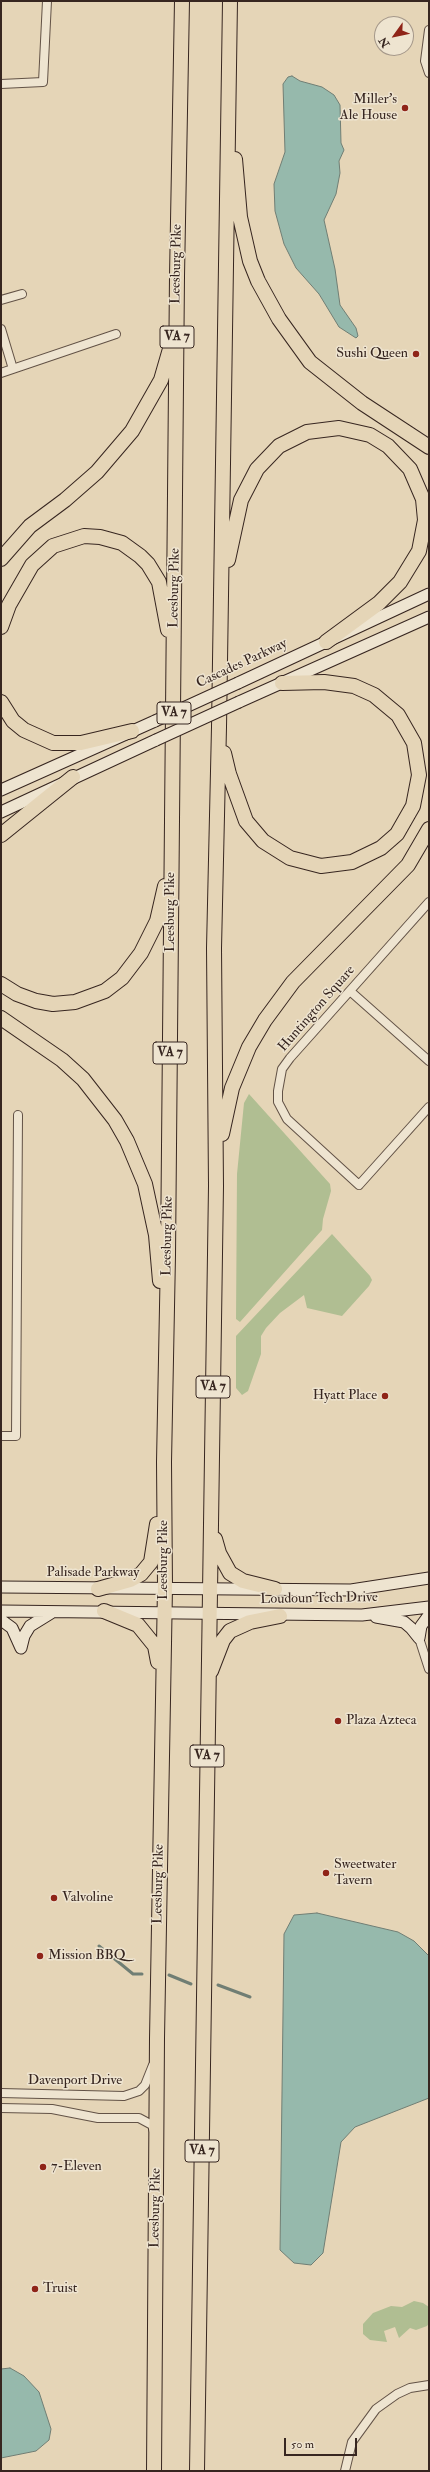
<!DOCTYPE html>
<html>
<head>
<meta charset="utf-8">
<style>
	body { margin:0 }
	#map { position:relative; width:430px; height:2472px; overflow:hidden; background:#e5d5b7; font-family:"IM FELL Double Pica",serif }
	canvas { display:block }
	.frame { position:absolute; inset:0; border:2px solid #372620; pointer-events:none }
	.north { position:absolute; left:374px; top:16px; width:40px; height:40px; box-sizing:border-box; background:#eee4d0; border:1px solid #a5988a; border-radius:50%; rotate:237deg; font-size:11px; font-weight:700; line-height:16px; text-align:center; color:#372620 }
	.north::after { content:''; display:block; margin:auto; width:14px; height:18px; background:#8f2418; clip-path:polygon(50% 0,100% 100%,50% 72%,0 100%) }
	.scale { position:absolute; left:284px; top:2438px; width:73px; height:18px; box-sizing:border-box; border:2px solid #372620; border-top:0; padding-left:5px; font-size:12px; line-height:14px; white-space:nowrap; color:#372620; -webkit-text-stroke:3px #eee4d0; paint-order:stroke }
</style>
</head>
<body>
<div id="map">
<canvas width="430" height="2472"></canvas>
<div class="frame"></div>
<div class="north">N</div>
<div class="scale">50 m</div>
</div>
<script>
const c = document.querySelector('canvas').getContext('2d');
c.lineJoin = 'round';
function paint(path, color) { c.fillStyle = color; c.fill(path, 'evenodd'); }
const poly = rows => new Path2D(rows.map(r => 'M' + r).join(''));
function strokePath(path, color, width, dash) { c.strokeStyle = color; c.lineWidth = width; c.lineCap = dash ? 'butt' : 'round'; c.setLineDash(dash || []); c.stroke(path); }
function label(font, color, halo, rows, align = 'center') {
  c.font = font + ' "IM FELL Double Pica",serif'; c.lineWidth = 3; c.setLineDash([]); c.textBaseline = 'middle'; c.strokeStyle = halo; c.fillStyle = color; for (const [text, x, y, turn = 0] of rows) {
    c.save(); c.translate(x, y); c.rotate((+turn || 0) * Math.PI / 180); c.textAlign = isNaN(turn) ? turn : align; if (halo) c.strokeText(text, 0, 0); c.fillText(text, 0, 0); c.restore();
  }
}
paint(poly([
	[249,1094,330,1184,331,1191,323,1219,322,1230,240,1322,236,1319,237,1174,244,1103],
	[332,1234,370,1276,372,1280,369,1286,342,1316,307,1308,304,1295,280,1313,266,1328,261,1336,261,1354,248,1391,242,1395,236,1388,236,1336],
	[414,2301,423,2303,429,2307,429,2323,427,2326,416,2330,410,2328,399,2338,395,2327,384,2331,387,2342,370,2340,363,2334,363,2324,373,2313,391,2306,402,2307]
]), '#b0be92');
const water = poly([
	[292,76,300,81,322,87,334,95,340,105,341,143,344,150,339,161,340,173,336,194,324,220,335,269,340,305,356,328,358,336,356,338,339,327,319,294,296,268,284,244,275,211,274,184,285,152,283,84,288,77,292,76],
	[317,1913,398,1932,414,1941,429,1956,429,2098,355,2127,341,2142,323,2253,311,2265,294,2263,280,2250,284,1934,294,1915,317,1913],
	[10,2368,24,2376,39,2392,51,2429,49,2440,36,2451,1,2458,1,2369,10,2368]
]);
paint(water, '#96b9ac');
strokePath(water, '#707e74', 1);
strokePath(poly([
	[99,1946,133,1974,142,1974],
	[169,1975,191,1984],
	[218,1985,250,1997]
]), '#707e74', 3);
const street = poly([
	[429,30,425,61,429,73],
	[1,84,43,82,47,1],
	[1,300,22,294],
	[1,329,13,369],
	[1,373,116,334],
	[429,902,290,1058,282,1069,278,1091,278,1102,287,1119,359,1185,429,1107],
	[350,991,429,1061],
	[1,1436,16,1436,18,1115],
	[419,1638,429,1669],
	[1,2093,124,2096,139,2091,145,2085,153,2065],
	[1,2108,52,2109,98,2118,139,2118,152,2125,154,2132],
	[345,2471,352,2442,376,2409,397,2394,410,2388,429,2385]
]);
const secondary = poly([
	[238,683,429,594],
	[239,702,429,617],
	[1,790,155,721],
	[1,812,156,740],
	[1,1587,351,1590,429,1578],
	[1,1611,362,1615,429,1607],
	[376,1617,404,1622,411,1628,419,1638],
	[1,1620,12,1628,21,1648],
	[419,1638,421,1626,429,1615],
	[21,1648,24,1636,30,1626,51,1613]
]);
const highway = poly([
	[235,159,240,217,250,261,258,281,279,319,310,362,362,403,429,447],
	[1,559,30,526,65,500,97,472,132,431,161,380,172,342],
	[228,560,241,500,257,469,279,446,307,432,339,428,370,435,388,446,410,469,423,499,425,520,419,551,400,582,379,603,326,642],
	[1,627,9,605,32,565,53,546,84,536,100,537,122,543,140,556,148,564,159,582,168,630],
	[1,702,13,721,24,730,53,743,81,743,132,731],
	[224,753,229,774,246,821,263,841,290,858,321,866,352,862,381,848,397,834,413,806,419,775,414,743,398,715,374,695,354,686,324,682,282,683],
	[1,835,73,777],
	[1,984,17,994,36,1001,53,1004,75,1002,105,991,122,978,141,953,157,921,165,886],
	[1,1018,62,1060,83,1079,115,1120,127,1141,145,1184,156,1235,160,1281],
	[222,1134,232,1088,249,1047,265,1020,293,982,408,865,429,829],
	[215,1539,219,1553,230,1573,243,1581,275,1589],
	[98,1589,130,1580,141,1574,151,1562,157,1524],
	[104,1611,138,1625,155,1646,158,1662],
	[211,1671,223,1640,230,1631,250,1622,280,1616],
	[154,2471,157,2038,165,1587,164,1462,168,1255,177,276,182,1],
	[197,2471,216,1186,214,948,219,727,230,1]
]);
strokePath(street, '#625246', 10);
strokePath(secondary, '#372620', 13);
strokePath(highway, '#372620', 16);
strokePath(street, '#eee4d0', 8);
strokePath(secondary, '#eee4d0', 11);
strokePath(highway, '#e5d5b7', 14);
const secondaryBridge = poly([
	[155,721,238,683],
	[156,740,239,702]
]);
strokePath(secondaryBridge, '#372620', 13, []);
strokePath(secondaryBridge, '#eee4d0', 11);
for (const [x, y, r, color] of [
	[405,108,4,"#8f2418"],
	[416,354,4,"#8f2418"],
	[385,1396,4,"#8f2418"],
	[338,1721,4,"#8f2418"],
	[326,1873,4,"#8f2418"],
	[54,1898,4,"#8f2418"],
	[40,1956,4,"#8f2418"],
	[43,2167,4,"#8f2418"],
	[35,2289,4,"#8f2418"]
]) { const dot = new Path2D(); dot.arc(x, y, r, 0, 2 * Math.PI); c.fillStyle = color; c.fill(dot); strokePath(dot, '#eee4d0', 1.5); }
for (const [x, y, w] of [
	[177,337,34],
	[174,713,34],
	[170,1053,34],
	[213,1387,34],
	[207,1756,34],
	[202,2151,34]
]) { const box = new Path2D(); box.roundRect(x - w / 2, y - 11, w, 22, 3); c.fillStyle = '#eee4d0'; c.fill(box); strokePath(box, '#372620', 1); }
label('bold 13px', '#372620', null, [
	["VA 7",177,337],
	["VA 7",174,713],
	["VA 7",170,1053],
	["VA 7",213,1387],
	["VA 7",207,1756],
	["VA 7",202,2151]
]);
label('14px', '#372620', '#eee4d0', [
	["Miller's",397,100,"right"],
	["Ale House",397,116,"right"],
	["Sushi Queen",408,354,"right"],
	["Hyatt Place",377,1396,"right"],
	["Plaza Azteca",346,1721],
	["Sweetwater",334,1865],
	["Tavern",334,1881],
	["Valvoline",62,1898],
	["Mission BBQ",48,1956],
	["7-Eleven",51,2167],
	["Truist",43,2289]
], 'left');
label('14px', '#372620', '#eee4d0', [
	["Leesburg Pike",177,264,-89],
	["Leesburg Pike",175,588,-89],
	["Cascades Parkway",242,664,-25],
	["Leesburg Pike",171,912,-90],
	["Huntington Square",317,1009,-49],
	["Leesburg Pike",168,1236,-89],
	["Leesburg Pike",164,1560,-90],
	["Palisade Parkway",93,1573],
	["Loudoun Tech Drive",319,1599,-1],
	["Leesburg Pike",159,1884,-89],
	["Davenport Drive",75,2081],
	["Leesburg Pike",156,2208,-89]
]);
</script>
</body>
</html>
